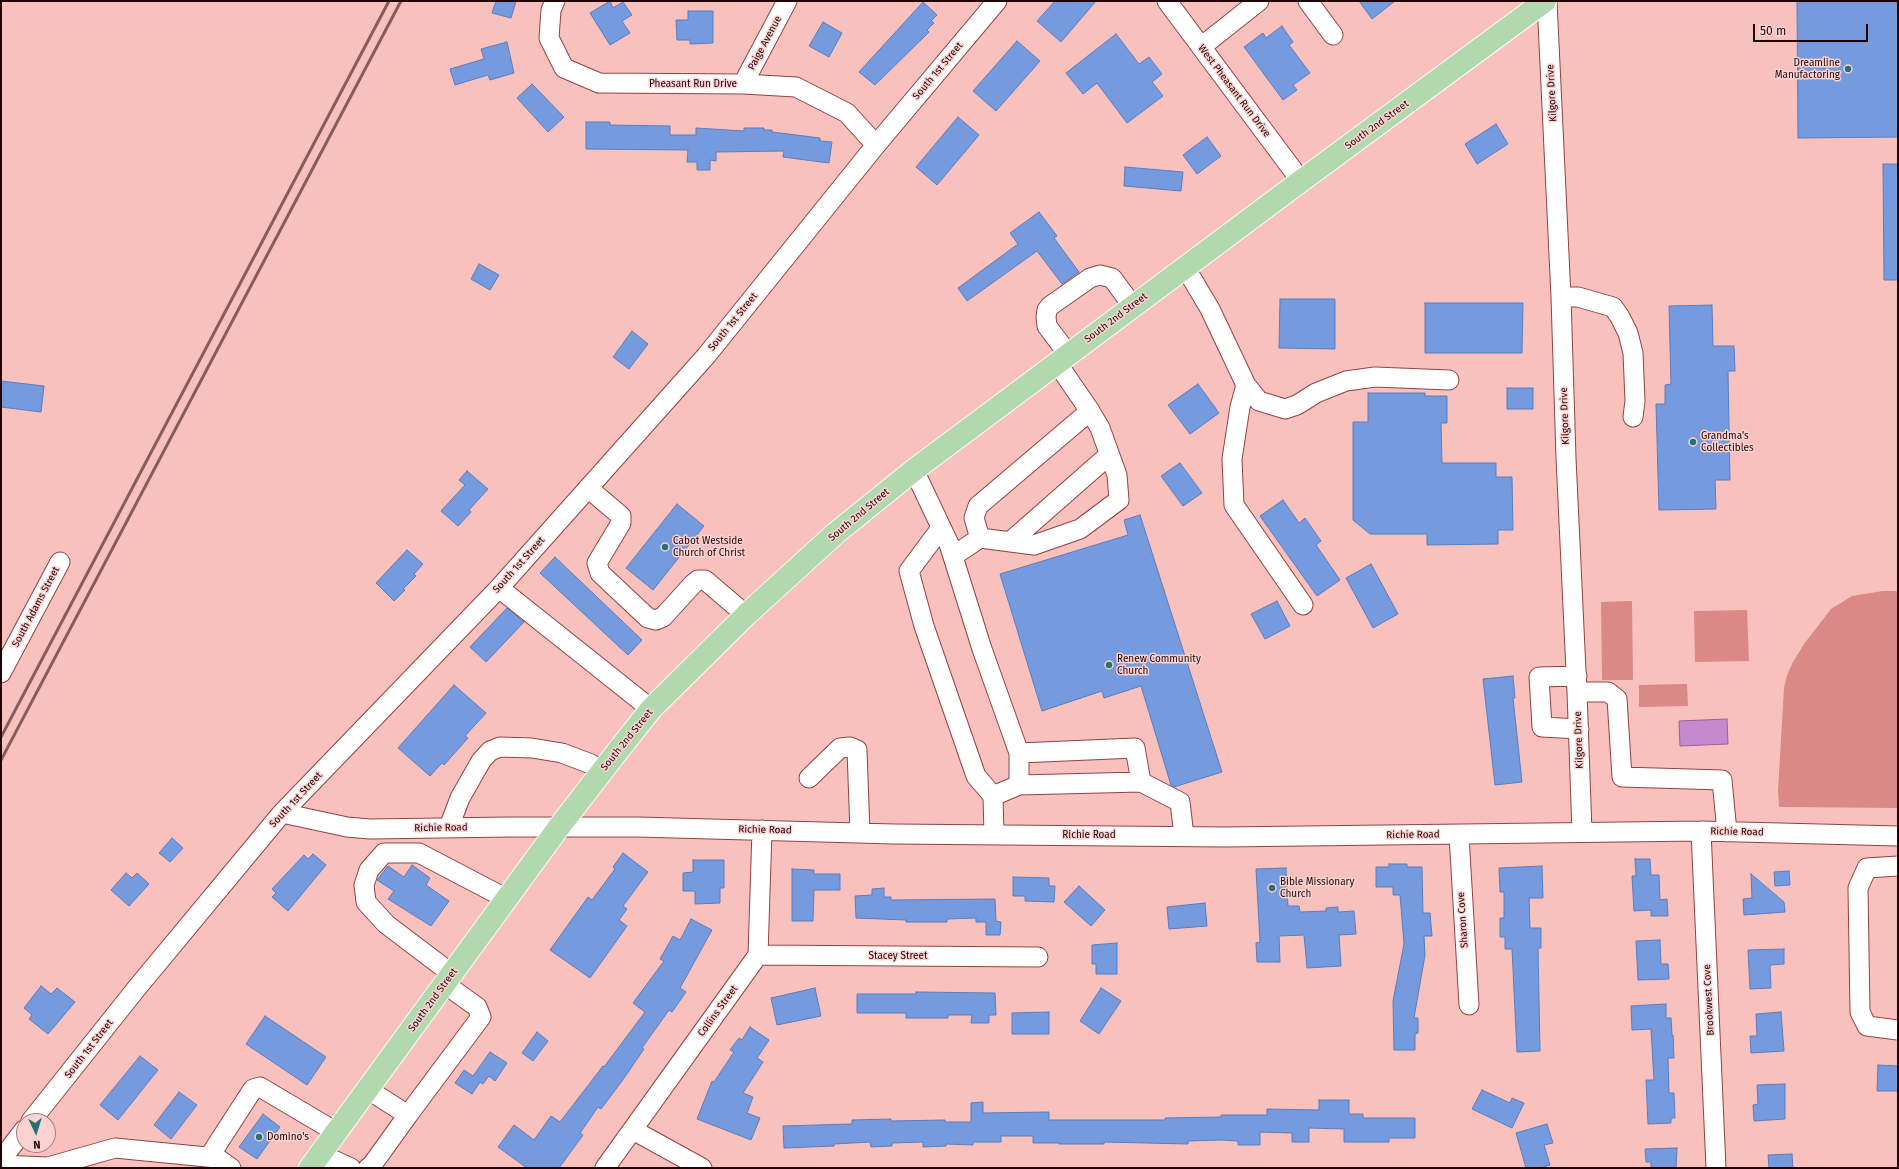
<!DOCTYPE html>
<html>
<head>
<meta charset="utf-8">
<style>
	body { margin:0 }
	#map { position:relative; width:1899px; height:1169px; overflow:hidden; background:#f9c1be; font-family:"Fira Sans",sans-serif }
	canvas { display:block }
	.frame { position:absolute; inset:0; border:2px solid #210304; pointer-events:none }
	.north { position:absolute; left:16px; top:1113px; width:40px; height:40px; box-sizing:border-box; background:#fad3d1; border:1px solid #a3807f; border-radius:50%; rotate:176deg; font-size:11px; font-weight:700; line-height:16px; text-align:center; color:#210304 }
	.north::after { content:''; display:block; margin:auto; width:14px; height:18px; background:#287277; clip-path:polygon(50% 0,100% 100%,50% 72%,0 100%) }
	.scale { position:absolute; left:1753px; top:24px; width:115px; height:18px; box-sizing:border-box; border:2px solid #210304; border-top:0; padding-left:5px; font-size:12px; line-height:14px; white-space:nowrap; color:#210304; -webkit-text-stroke:3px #fad3d1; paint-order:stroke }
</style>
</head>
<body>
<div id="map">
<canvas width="1899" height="1169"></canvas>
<div class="frame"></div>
<div class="north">N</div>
<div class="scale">50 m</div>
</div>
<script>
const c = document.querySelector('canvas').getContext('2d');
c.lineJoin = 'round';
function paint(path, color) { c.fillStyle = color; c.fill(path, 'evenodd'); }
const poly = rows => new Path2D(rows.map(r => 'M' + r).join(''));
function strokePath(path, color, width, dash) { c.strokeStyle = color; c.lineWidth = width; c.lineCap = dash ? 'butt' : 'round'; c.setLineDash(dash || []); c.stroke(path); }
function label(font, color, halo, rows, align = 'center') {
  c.font = font + ' "Fira Sans",sans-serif'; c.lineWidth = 3; c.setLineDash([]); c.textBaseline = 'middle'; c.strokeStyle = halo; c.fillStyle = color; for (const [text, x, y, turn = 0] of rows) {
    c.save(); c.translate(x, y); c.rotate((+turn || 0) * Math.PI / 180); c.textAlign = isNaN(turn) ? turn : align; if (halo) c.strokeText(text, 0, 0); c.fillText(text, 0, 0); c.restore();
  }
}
paint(poly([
	[1883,591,1898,591,1898,808,1779,807,1778,791,1784,688,1787,675,1793,662,1804,644,1831,609,1852,596],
	[1632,601,1633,680,1602,680,1601,602],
	[1747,610,1749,661,1695,662,1694,611],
	[1687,684,1688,706,1639,707,1639,685]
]), '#da8986');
const water = poly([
	[1727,719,1728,744,1680,746,1679,721,1727,719]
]);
paint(water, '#c58ace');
strokePath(water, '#946291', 1);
const building = poly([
	[496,1,516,1,511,18,492,13,496,1],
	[610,1,613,8,623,2,632,15,622,21,630,33,610,45,590,13,610,1],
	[1055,1,1096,1,1061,42,1037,21,1055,1],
	[1359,1,1395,1,1372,19,1359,1],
	[1797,1,1898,1,1898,137,1798,138,1797,1],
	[923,2,937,15,931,21,934,23,927,30,929,32,875,85,859,72,923,2],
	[688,11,713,11,713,43,690,44,690,40,677,40,676,20,688,20,688,11],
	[823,22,842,33,829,57,809,46,823,22],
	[1282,26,1293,42,1289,45,1310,73,1293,85,1297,90,1283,100,1244,47,1263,33,1266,38,1282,26],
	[1116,34,1139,64,1149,57,1162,74,1152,82,1163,96,1127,123,1097,83,1083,94,1066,73,1116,34],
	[1017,41,1040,61,996,111,973,91,1017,41],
	[507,42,514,73,490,80,488,75,455,85,450,69,484,59,481,49,507,42],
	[532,84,564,117,548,132,517,98,532,84],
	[958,117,979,135,937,185,916,167,958,117],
	[586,122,610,122,610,125,670,126,670,135,696,135,696,128,744,131,744,128,764,128,764,130,772,130,772,132,820,138,820,141,832,142,829,163,783,157,784,151,716,152,716,161,710,160,710,170,697,170,697,162,687,162,688,150,586,149,586,122],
	[1496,124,1508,144,1477,164,1465,144,1496,124],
	[1207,137,1221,156,1197,174,1183,155,1207,137],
	[1883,164,1898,164,1898,280,1884,280,1883,164],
	[1125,167,1183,172,1181,191,1124,186,1125,167],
	[1039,212,1057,236,1054,238,1079,272,1062,284,1037,251,967,301,958,288,1018,244,1010,233,1039,212],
	[479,264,499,275,490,290,471,279,479,264],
	[1280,299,1335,299,1335,349,1279,348,1280,299],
	[1425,303,1523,303,1522,353,1425,353,1425,303],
	[1712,305,1713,346,1734,346,1735,371,1728,371,1730,480,1715,480,1716,509,1659,510,1656,404,1665,404,1665,385,1671,384,1669,306,1712,305],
	[632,331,648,344,629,369,613,357,632,331],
	[1,381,44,386,41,412,1,407,1,381],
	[1198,384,1219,413,1190,434,1168,405,1198,384],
	[1507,388,1533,388,1533,409,1507,409,1507,388],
	[1368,393,1425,393,1425,396,1447,396,1447,423,1441,423,1442,463,1496,463,1496,477,1512,477,1513,530,1498,530,1498,544,1427,545,1427,534,1370,534,1353,520,1353,422,1368,422,1368,393],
	[1180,463,1202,493,1183,506,1161,476,1180,463],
	[467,471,488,489,469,510,471,512,458,526,441,511,465,485,459,480,467,471],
	[1283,500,1299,523,1305,518,1321,541,1316,545,1340,580,1317,596,1260,516,1283,500],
	[677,504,704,526,653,590,626,568,677,504],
	[1140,515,1222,772,1174,787,1171,785,1141,686,1104,698,1102,691,1042,711,1000,574,1128,535,1124,520,1140,515],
	[407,550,423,564,414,574,416,576,403,589,405,590,394,601,376,583,407,550],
	[555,557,642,640,628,655,540,573,555,557],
	[1371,564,1398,614,1373,628,1346,578,1371,564],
	[1277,601,1290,626,1265,639,1251,614,1277,601],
	[507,608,524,622,486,662,470,647,507,608],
	[1513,676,1515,698,1513,698,1522,782,1495,785,1483,679,1513,676],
	[454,685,486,713,465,736,468,738,444,765,442,763,430,776,398,748,454,685],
	[172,838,183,848,170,862,159,853,172,838],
	[623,853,648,872,623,906,627,909,619,920,627,926,590,978,550,950,588,897,592,900,615,869,613,867,623,853],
	[313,854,326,865,288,911,272,897,276,893,272,889,304,855,308,859,313,854],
	[1635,859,1650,859,1651,875,1659,875,1660,900,1667,899,1668,916,1651,916,1651,910,1634,911,1632,876,1636,876,1635,859],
	[693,860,724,860,724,888,720,888,720,903,695,904,695,891,683,891,683,873,693,872,693,860],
	[1389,864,1407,864,1407,867,1422,867,1423,913,1430,913,1432,936,1424,936,1425,955,1414,1018,1418,1018,1418,1033,1415,1034,1415,1050,1394,1050,1393,1001,1404,944,1400,895,1393,895,1393,887,1376,887,1376,867,1389,867,1389,864],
	[412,865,430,878,426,885,449,901,431,926,388,899,394,891,377,880,388,866,404,877,412,865],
	[1542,866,1543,898,1529,898,1530,928,1541,928,1541,948,1538,948,1540,1051,1517,1052,1512,949,1505,949,1505,937,1500,937,1500,918,1504,918,1504,892,1500,892,1499,868,1542,866],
	[1286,868,1288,906,1299,906,1300,912,1326,911,1326,908,1338,907,1338,912,1354,911,1356,934,1339,935,1341,966,1307,968,1304,935,1279,936,1280,962,1257,962,1256,943,1260,942,1256,869,1286,868],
	[792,869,814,870,814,874,840,874,840,890,814,890,813,921,792,921,792,869],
	[1789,871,1790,885,1775,886,1774,872,1789,871],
	[126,873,132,878,137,873,149,884,129,906,111,890,126,873],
	[1751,874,1784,902,1785,912,1744,915,1743,899,1752,898,1751,874],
	[1013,877,1049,878,1049,886,1055,886,1054,902,1025,901,1025,896,1013,896,1013,877],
	[1079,886,1105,910,1091,926,1064,902,1079,886],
	[884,888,884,897,891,897,891,900,995,899,996,921,1001,922,1000,935,986,935,986,922,976,922,976,918,947,919,947,922,906,922,906,920,856,918,855,896,872,895,872,889,884,888],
	[1205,903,1207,926,1169,929,1167,907,1205,903],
	[691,919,712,930,680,988,686,992,672,1012,669,1010,642,1048,644,1049,622,1081,601,1109,598,1107,580,1133,583,1135,559,1168,527,1168,498,1147,514,1125,534,1140,551,1116,560,1122,603,1066,604,1067,645,1012,633,1003,664,961,660,959,673,936,680,940,691,919],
	[1660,940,1661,964,1668,964,1669,979,1638,980,1636,941,1660,940],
	[1117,943,1117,974,1096,974,1096,964,1092,964,1092,945,1117,943],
	[1784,949,1784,964,1770,965,1771,988,1750,989,1748,950,1784,949],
	[41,986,51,994,57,988,75,1002,48,1034,29,1019,32,1015,24,1008,41,986],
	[815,988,821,1016,777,1025,771,998,815,988],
	[1101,988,1121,1001,1099,1034,1080,1021,1101,988],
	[916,992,995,993,996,1015,989,1015,989,1023,971,1023,972,1015,948,1015,948,1018,906,1018,906,1013,857,1013,857,994,916,994,916,992],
	[1666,1004,1666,1018,1671,1018,1672,1035,1673,1035,1674,1058,1668,1058,1669,1093,1674,1093,1675,1118,1671,1118,1671,1123,1648,1124,1646,1080,1654,1080,1651,1029,1632,1030,1631,1006,1666,1004],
	[1049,1012,1049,1034,1012,1034,1012,1013,1049,1012],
	[1781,1012,1784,1051,1751,1053,1750,1036,1757,1036,1756,1014,1781,1012],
	[265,1016,326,1057,307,1085,246,1044,265,1016],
	[750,1027,769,1040,757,1058,763,1062,743,1093,753,1097,747,1113,760,1118,751,1140,697,1119,712,1081,714,1082,734,1052,730,1050,739,1038,742,1040,750,1027],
	[537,1032,548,1041,533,1061,522,1053,537,1032],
	[490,1052,507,1063,495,1081,489,1076,483,1084,480,1082,472,1094,455,1083,464,1070,473,1076,490,1052],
	[140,1056,158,1070,118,1120,100,1105,140,1056],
	[1878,1065,1898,1066,1898,1091,1877,1091,1878,1065],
	[1785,1084,1785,1119,1754,1121,1753,1105,1758,1104,1757,1085,1785,1084],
	[1482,1090,1510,1103,1512,1098,1524,1103,1512,1128,1472,1109,1482,1090],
	[179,1092,197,1105,171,1139,154,1125,179,1092],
	[1319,1100,1349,1100,1349,1114,1363,1114,1363,1118,1415,1118,1415,1138,1389,1138,1389,1142,1344,1142,1344,1129,1309,1128,1309,1142,1292,1142,1292,1133,1260,1132,1260,1145,1238,1145,1238,1141,1221,1140,1188,1141,1188,1144,1104,1142,1104,1144,1059,1144,1059,1143,1033,1143,1033,1136,1001,1136,1001,1142,973,1142,973,1145,946,1144,946,1146,923,1147,923,1142,892,1143,892,1146,871,1147,870,1142,834,1144,834,1146,784,1148,783,1126,852,1124,852,1120,891,1119,891,1121,945,1120,945,1122,971,1122,971,1103,983,1102,983,1113,1049,1112,1049,1120,1165,1120,1165,1118,1221,1117,1221,1115,1267,1115,1267,1109,1319,1110,1319,1100],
	[263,1114,280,1127,257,1159,239,1147,263,1114],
	[1547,1124,1553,1143,1544,1145,1550,1165,1540,1168,1526,1168,1516,1133,1547,1124],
	[1677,1148,1676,1168,1651,1168,1651,1162,1646,1162,1645,1149,1677,1148],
	[1792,1154,1793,1168,1769,1168,1768,1155,1792,1154]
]);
paint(building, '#759ade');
strokePath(building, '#597cbe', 1);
const minor = poly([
	[555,1,551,10,549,38,564,68,599,83,743,84,796,87,847,113,876,145],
	[1167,1,1301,181],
	[1308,1,1333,35],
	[1547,1,1561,297,1566,458,1577,692,1582,832],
	[1201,47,1259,1],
	[743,84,787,1],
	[1185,267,1210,309,1246,385,1240,407,1232,459,1234,505,1303,605],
	[1561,297,1578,297,1613,307,1620,317,1628,333,1633,353,1635,401,1633,417],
	[1068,354,1047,326,1046,317,1047,310,1050,306,1090,278,1100,275,1112,278,1132,305],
	[1057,363,1090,411],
	[1246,385,1259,401,1285,409,1297,405,1316,393,1346,381,1375,377,1449,380],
	[1090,411,1100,428,1117,475,1119,500,1080,529,1034,545,980,538,974,518,978,506,1090,411],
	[914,470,949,544,982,649,1019,753,1019,785],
	[588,488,621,516,621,523,597,563,600,573,648,618,656,620,663,617,693,584,698,580,705,580,746,615],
	[941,528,909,571,924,626,976,776,993,796,994,835],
	[1010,542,1109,455],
	[953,556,980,538],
	[499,588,651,709],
	[1,673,60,562],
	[1577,676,1539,677,1542,727,1579,729],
	[1577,692,1608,692,1617,699,1622,777,1722,780,1727,832],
	[1019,753,1135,748,1141,782],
	[809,778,840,748,850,747,857,750,860,833],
	[993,796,1019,785,1141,782,1180,802,1184,836],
	[282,813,347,827,370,829,510,827,638,827,894,834,1225,837,1701,831,1898,836],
	[449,827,460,798,481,761,490,751,500,747,532,748,562,753,591,764,602,771],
	[1701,831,1716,1168],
	[1459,835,1469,1005],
	[1898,866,1867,868,1858,888,1860,1012,1867,1026,1898,1030],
	[758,955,1038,957],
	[452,974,386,924,366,902,364,885,369,870,384,853,419,853,507,899],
	[367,1089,408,1115,481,1017,477,1007,445,984],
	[31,1121,136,989,282,813,499,588,706,356,876,145,997,1],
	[633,1130,702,1168],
	[320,1154,351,1168],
	[209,1157,253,1089,260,1087,336,1132],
	[1,1160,24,1130],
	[1,1165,48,1167,115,1148,217,1158,231,1168],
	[368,1168,372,1165,408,1115],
	[605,1168,758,955,762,830]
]);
const major = poly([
	[310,1168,559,827,617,752,651,709,746,615,836,533,914,470,1301,181,1545,1]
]);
strokePath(minor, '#924242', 21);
strokePath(major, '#fff', 24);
strokePath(minor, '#fff', 19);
strokePath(major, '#b2d8ad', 22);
strokePath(poly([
	[1,737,389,1],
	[1,760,401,1]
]), '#875c5b', 3);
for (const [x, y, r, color] of [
	[1848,69,4,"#287277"],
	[1693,442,4,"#287277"],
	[665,547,4,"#287277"],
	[1109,665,4,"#287277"],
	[1272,888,4,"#287277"],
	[259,1137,4,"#287277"]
]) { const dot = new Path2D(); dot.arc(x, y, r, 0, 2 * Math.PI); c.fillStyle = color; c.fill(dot); strokePath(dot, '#fad3d1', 1.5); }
label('10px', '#210304', '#fad3d1', [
	["Paige Avenue",765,43,-62],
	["South 1st Street",938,71,-50],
	["Pheasant Run Drive",693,84],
	["West Pheasant Run Drive",1234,91,53],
	["Kilgore Drive",1552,93,-93],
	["South 2nd Street",1377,125,-36],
	["South 2nd Street",1116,318,-37],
	["South 1st Street",733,322,-51],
	["Kilgore Drive",1565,416,-92],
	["South 2nd Street",859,515,-40],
	["South 1st Street",519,565,-48],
	["South Adams Street",36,607,-62],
	["South 2nd Street",627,740,-51],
	["Kilgore Drive",1579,740,-92],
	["South 1st Street",296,800,-47],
	["Richie Road",441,828,-1],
	["Richie Road",765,830,1],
	["Richie Road",1737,832,1],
	["Richie Road",1089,835],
	["Richie Road",1413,835,-1],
	["Sharon Cove",1463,920,-94],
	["Stacey Street",898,956],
	["South 2nd Street",433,1000,-54],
	["Brookwest Cove",1709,1000,-93],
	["Collins Street",718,1011,-54],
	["South 1st Street",89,1049,-52]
]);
label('10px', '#210304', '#fad3d1', [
	["Dreamline",1840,63,"right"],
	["Manufactoring",1840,75,"right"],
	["Grandma's",1701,436],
	["Collectibles",1701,448],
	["Cabot Westside",673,541],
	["Church of Christ",673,553],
	["Renew Community",1117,659],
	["Church",1117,671],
	["Bible Missionary",1280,882],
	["Church",1280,894],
	["Domino's",267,1137]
], 'left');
</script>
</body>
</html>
